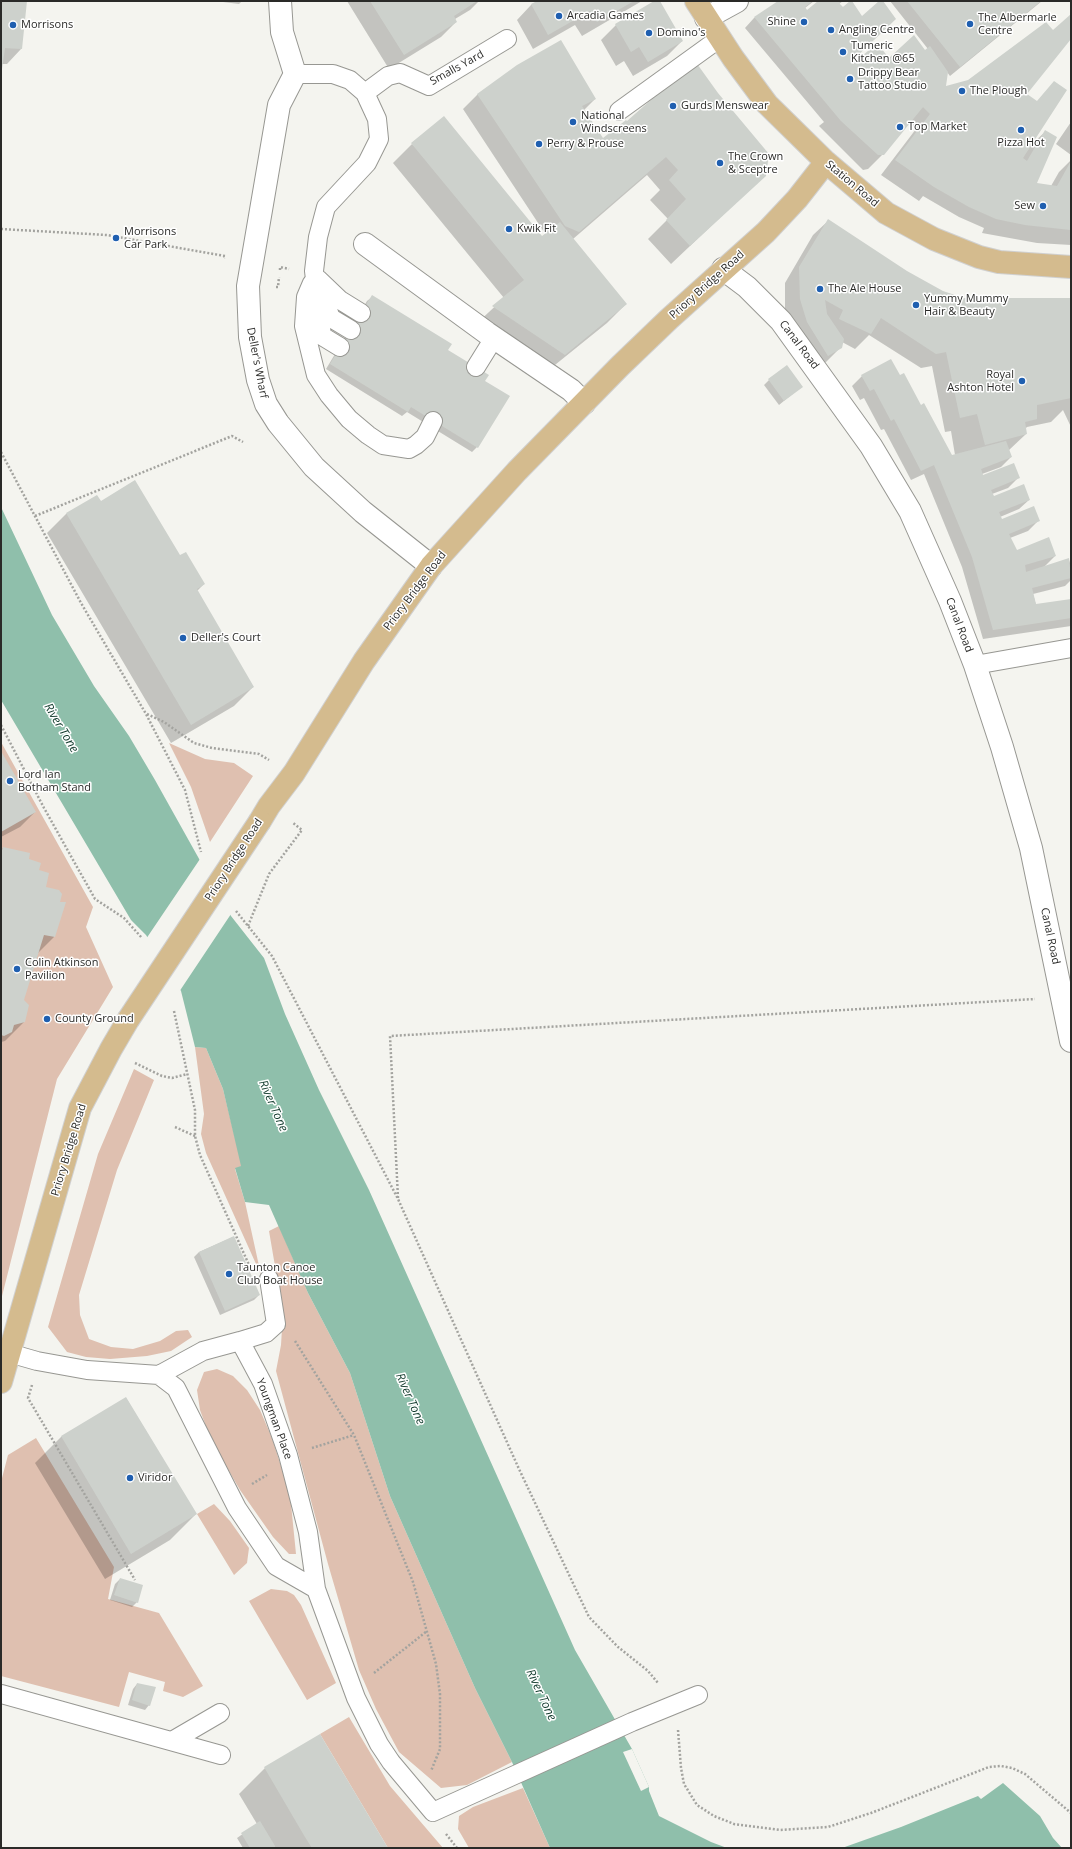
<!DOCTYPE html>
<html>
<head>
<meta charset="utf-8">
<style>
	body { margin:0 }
	#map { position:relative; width:1072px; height:1849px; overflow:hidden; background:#f4f4ef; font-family:"Open Sans",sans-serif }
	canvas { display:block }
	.frame { position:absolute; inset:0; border:2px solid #2a2a28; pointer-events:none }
</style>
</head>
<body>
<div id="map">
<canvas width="1072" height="1849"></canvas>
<div class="frame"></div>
</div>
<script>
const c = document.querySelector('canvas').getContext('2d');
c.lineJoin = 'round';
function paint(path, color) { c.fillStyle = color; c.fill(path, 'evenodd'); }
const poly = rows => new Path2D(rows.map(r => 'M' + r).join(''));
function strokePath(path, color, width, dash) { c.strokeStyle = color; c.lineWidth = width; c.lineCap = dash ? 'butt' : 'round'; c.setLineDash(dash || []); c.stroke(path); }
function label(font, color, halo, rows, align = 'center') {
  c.font = font + ' "Open Sans",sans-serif'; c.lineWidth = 3; c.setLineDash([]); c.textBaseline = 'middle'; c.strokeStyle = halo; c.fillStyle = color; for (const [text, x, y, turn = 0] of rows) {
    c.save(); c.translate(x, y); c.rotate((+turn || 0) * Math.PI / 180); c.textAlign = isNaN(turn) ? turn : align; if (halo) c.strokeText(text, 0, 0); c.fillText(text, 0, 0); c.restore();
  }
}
paint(poly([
	[1,742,93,907,86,927,113,987,57,1079,1,1300],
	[169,743,205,759,234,763,253,776,210,842,191,787],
	[195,1047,206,1048,223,1089,242,1166,235,1169,245,1202,261,1275,206,1153,201,1134,204,1114],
	[134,1069,154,1080,117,1170,79,1295,80,1315,89,1339,111,1347,133,1349,160,1341,176,1331,188,1330,192,1337,171,1351,147,1356,110,1359,86,1357,67,1352,48,1327,98,1154],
	[279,1226,308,1293,350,1373,390,1496,475,1688,512,1762,467,1785,441,1788,399,1752,376,1709,359,1670,328,1564,276,1371,281,1345,283,1313,269,1231],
	[217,1369,233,1376,247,1390,260,1410,272,1438,290,1494,296,1554,289,1554,273,1537,240,1490,211,1440,200,1410,197,1390,204,1372],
	[36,1438,114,1567,108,1599,159,1613,203,1686,183,1697,163,1691,165,1682,129,1672,119,1707,1,1676,1,1482,8,1455],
	[214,1504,230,1521,249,1548,247,1563,234,1575,197,1514],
	[271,1589,287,1591,294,1595,301,1605,336,1683,307,1700,249,1601],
	[349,1717,390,1786,443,1848,388,1848,320,1734],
	[523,1788,550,1848,469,1848,458,1829,459,1816,473,1807]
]), '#dfc0b0');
paint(poly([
	[1,507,52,615,94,686,129,736,155,780,231,916,264,958,285,1014,319,1090,369,1190,575,1650,632,1749,649,1787,649,1791,659,1816,711,1842,727,1848,550,1848,512,1762,475,1688,390,1496,350,1373,308,1293,269,1205,245,1202,235,1168,241,1166,223,1089,206,1048,195,1047,181,991,146,935,131,920,1,700],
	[1003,1783,1040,1816,1053,1838,1062,1848,842,1848,901,1827,978,1796,981,1799]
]), '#8fbfab');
paint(poly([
	[200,859,231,914,179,992,146,939],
	[632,1749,649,1787,641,1791,623,1752]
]), '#f4f4ef');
paint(poly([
	[1,1,26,1,21,49,7,64,2,64,1,69],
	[215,1,242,1,239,4],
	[347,1,479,1,470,10,455,19,456,22,441,37,389,69],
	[539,1,642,1,582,36,575,25,533,49,517,20,531,5],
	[656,1,659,1,682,41,667,56,633,76,624,61,616,66,601,40,616,25],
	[780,1,814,1,805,8,807,11,819,1,843,1,839,4,842,8,851,1,862,18,882,1,850,62,853,66,889,60,925,51,928,49,890,1,1042,1,950,76,947,72,945,87,969,81,1053,32,1071,15,1071,37,1026,94,1032,144,1046,131,1036,184,1051,186,1059,172,1071,160,1071,245,1037,243,982,233,984,228,959,217,923,196,919,201,881,175,916,129,909,123,883,154,868,169,863,170,819,126,824,122,745,28,754,18],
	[478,94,595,99,584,110,603,140,765,175,671,264,648,239,668,219,650,200,660,190,647,175,573,239,626,304,607,323,545,373,474,326,504,298,393,163,412,144,542,238,546,235,463,109],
	[1071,122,1071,155,1056,144],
	[828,221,906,272,942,292,963,299,1071,299,1071,427,1063,410,1051,422,1027,427,1025,429,1026,434,1008,451,1011,457,1001,467,982,474,983,476,1018,478,1008,488,992,494,993,497,1029,500,1019,509,1000,517,1001,520,1038,521,1028,531,1010,538,1016,552,1055,556,1043,568,1069,560,1071,566,1071,580,1065,586,1033,594,1036,605,1071,600,1071,626,983,639,962,567,924,474,911,480,884,429,881,430,864,398,860,400,852,386,862,376,899,376,921,406,951,456,955,455,951,431,945,432,932,366,921,368,869,335,855,349,842,342,841,347,826,362,813,370,785,314,785,283,813,235],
	[372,297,447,351,484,381,508,397,477,447,472,452,407,412,402,416,326,369,367,301],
	[769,380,801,387,779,405,764,385],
	[97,496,101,502,179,557,204,584,197,591,253,687,234,706,171,743,47,533,66,514],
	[1,753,35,812,20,827,1,837],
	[3,848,28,860,38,871,45,888,59,902,64,903,54,937,37,954,23,1001,24,1022,5,1041,1,1042,1,850],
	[233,1237,259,1295,254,1300,220,1315,194,1257,199,1252],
	[126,1398,196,1514,170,1540,105,1579,35,1463,61,1437],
	[120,1579,137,1602,132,1607,110,1600,115,1584],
	[137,1684,149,1705,145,1710,128,1705,133,1689],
	[265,1768,386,1848,243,1848,237,1838,257,1824,239,1794]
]), '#0003');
paint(poly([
	[1,1,27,1,22,49,5,48,2,69],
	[370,1,477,1,454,16,457,22,404,55],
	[537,1,634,1,597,22,590,11,548,35,531,4],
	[654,1,660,1,683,41,648,62,639,47,631,52,615,24],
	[778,1,813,1,805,7,807,10,818,1,842,1,839,3,843,7,850,1,852,1,862,16,879,1,883,1,896,19,851,62,853,64,877,43,889,58,914,35,925,50,930,46,948,72,946,86,968,80,1046,22,1053,30,1071,14,1071,39,1027,94,1037,101,1054,81,1067,90,1023,158,1027,161,1045,130,1057,137,1037,183,1057,186,1071,161,1071,230,1025,225,996,219,969,207,934,187,895,160,930,114,923,107,884,155,878,155,841,121,754,17],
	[907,1,1041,1,960,67],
	[561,40,596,99,582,106,603,138,626,120,627,121,695,61,718,93,769,154,766,176,690,246,666,220,686,199,669,180,678,170,666,157,579,232,565,226,477,94,517,65],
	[444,116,542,236,560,222,627,304,565,355,492,306,524,280,411,143],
	[828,219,907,271,943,291,964,298,1071,298,1071,398,1037,405,1037,419,1025,422,1027,434,985,445,977,414,960,418,946,352,936,354,881,318,871,334,839,319,843,310,825,300,827,314,844,339,842,348,828,356,807,322,800,299,799,267],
	[372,295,452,344,448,350,489,375,485,381,510,396,478,448,411,407,408,412,330,364],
	[891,359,900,375,904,373,921,405,924,403,952,455,1006,441,1012,457,981,469,983,475,1014,463,1020,478,991,490,994,496,1024,484,1030,500,999,512,1002,519,1034,506,1040,521,1009,534,1017,550,1049,537,1056,556,1025,565,1026,572,1069,558,1071,578,1032,588,1036,604,1071,599,1071,618,993,630,972,557,934,465,921,471,894,419,891,421,874,389,870,391,861,375],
	[787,365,803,387,784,401,768,379],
	[135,480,180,555,186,552,205,584,197,589,254,687,191,725,66,513,97,495,101,501],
	[1,751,36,812,1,832],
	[3,847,30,853,29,859,41,863,39,870,49,873,46,887,59,890,62,894,60,902,66,902,55,937,44,935,24,1000,29,1005,25,1022,14,1025,12,1032,4,1036,1,1035,1,853],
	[234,1236,260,1295,225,1311,199,1252],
	[126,1397,197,1514,131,1554,61,1436],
	[120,1578,143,1585,138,1603,114,1595],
	[137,1683,156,1687,150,1706,132,1700],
	[320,1734,388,1848,312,1848,305,1837,264,1767],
	[260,1821,275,1846,275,1848,250,1848,241,1833]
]), '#cdd1cc');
const service = poly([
	[295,74,333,74,350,80,365,93,377,119,379,139,367,163,326,207,318,237,314,271,322,336,340,347],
	[365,93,388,76,400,73,429,86,507,39],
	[619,111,720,38],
	[318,279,340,300,361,313],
	[312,283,306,297,304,326,316,375,329,395,349,419,368,435,383,445,409,449,416,445,425,437,433,421],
	[323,297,331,318,351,330],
	[476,367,494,338],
	[975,665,1071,648],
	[240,1341,266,1333,276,1324,269,1279],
	[9,1353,37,1361,87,1370,159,1375,176,1388,237,1508,276,1566,316,1589,356,1698,379,1744,391,1762,433,1812,632,1722,698,1695],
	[159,1375,203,1351,240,1341,263,1384,288,1455,308,1532,316,1589],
	[1,1694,221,1755],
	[172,1741,220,1713]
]);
const minor = poly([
	[280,1,282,32,295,74,279,105,248,286,250,337,258,380,266,404,278,423,314,467,363,512,431,566],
	[706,18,737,1],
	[365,244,487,333,571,390,584,403],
	[723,269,747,287,781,321,871,446,910,511,950,601,975,665,1002,747,1031,848,1071,1041]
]);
const primary = poly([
	[696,1,733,58,767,104,826,162,886,213,934,239,979,257,999,262,1071,267],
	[260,821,269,806,294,773,364,661,431,566,517,471,620,366,669,319,766,232,797,199,826,162],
	[1,1382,80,1108,111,1049,128,1020]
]);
strokePath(service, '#979792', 20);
strokePath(minor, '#979792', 24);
strokePath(primary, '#d0d0d0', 24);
strokePath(poly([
	[1,229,107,235,185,249,225,256,224,258],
	[280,270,280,267,289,269],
	[276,287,278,287,279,277],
	[1,452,81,603,146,714,185,790,201,852],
	[35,516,232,436,243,442],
	[147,714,164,722,194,743,212,748,259,754,269,760],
	[1,725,44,808,95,899,124,918,142,938],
	[236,911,272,956,398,1199,519,1469,589,1617,618,1647,648,1671,658,1683],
	[248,926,269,874,302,830,292,822],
	[174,1011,195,1110,195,1136,200,1155,249,1265],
	[135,1063,162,1076,172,1078,187,1074],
	[175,1127,195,1136],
	[398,1198,390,1036,1035,999],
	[295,1341,354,1435,413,1582,436,1664,440,1694,440,1749,431,1771],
	[32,1385,28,1398,135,1580],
	[312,1448,354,1435],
	[252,1484,267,1475],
	[374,1673,427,1631],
	[678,1730,681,1768,684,1784,697,1805,714,1816,734,1824,780,1830,828,1827,871,1813,989,1767,1001,1766,1012,1768,1025,1774,1071,1813],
	[446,1834,457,1848]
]), '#a3a39f', 2.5, [2, 2]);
strokePath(service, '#fff', 18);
strokePath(minor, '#fff', 22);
strokePath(primary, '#d4bb8e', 22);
const primaryBridge = poly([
	[128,1020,260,821]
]);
strokePath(primaryBridge, '#d0d0d0', 24, []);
strokePath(primaryBridge, '#d4bb8e', 22);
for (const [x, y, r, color] of [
	[559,16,4,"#1f5fb0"],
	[804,22,4,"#1f5fb0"],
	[970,24,4,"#1f5fb0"],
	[13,25,4,"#1f5fb0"],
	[831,30,4,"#1f5fb0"],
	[649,33,4,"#1f5fb0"],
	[843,52,4,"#1f5fb0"],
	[850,79,4,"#1f5fb0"],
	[962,91,4,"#1f5fb0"],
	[673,106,4,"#1f5fb0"],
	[573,122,4,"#1f5fb0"],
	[900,127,4,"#1f5fb0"],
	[1021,130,4,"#1f5fb0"],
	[539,144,4,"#1f5fb0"],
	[720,163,4,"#1f5fb0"],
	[1043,206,4,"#1f5fb0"],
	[509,229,4,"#1f5fb0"],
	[116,238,4,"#1f5fb0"],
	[820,289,4,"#1f5fb0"],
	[916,305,4,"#1f5fb0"],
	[1022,381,4,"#1f5fb0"],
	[183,638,4,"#1f5fb0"],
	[10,781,4,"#1f5fb0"],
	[17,969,4,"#1f5fb0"],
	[47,1019,4,"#1f5fb0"],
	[229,1274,4,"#1f5fb0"],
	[130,1478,4,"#1f5fb0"]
]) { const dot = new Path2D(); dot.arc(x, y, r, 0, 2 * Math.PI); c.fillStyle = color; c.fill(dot); strokePath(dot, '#fff', 1.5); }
label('11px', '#2a2a28', '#fff', [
	["Arcadia Games",567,16],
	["The Albermarle",978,18],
	["Centre",978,31],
	["Shine",796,22,"right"],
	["Morrisons",21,25],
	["Angling Centre",839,30],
	["Domino's",657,33],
	["Tumeric",851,46],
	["Kitchen @65",851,59],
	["Drippy Bear",858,73],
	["Tattoo Studio",858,86],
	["The Plough",970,91],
	["Gurds Menswear",681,106],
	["National",581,116],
	["Windscreens",581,129],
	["Top Market",908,127],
	["Pizza Hot",1021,143,"center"],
	["Perry & Prouse",547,144],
	["The Crown",728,157],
	["& Sceptre",728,170],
	["Sew",1035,206,"right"],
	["Kwik Fit",517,229],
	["Morrisons",124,232],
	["Car Park",124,245],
	["The Ale House",828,289],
	["Yummy Mummy",924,299],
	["Hair & Beauty",924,312],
	["Royal",1014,375,"right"],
	["Ashton Hotel",1014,388,"right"],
	["Deller's Court",191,638],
	["Lord Ian",18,775],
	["Botham Stand",18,788],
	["Colin Atkinson",25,963],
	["Pavilion",25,976],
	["County Ground",55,1019],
	["Taunton Canoe",237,1268],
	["Club Boat House",237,1281],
	["Viridor",138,1478]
], 'left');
label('11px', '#2a2a28', '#fff', [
	["Smalls Yard",457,68,-29],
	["Station Road",852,184,40],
	["Priory Bridge Road",707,285,-42],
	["Canal Road",799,345,53],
	["Deller's Wharf",257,363,79],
	["Priory Bridge Road",415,591,-53],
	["Canal Road",959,625,69],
	["Priory Bridge Road",234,860,-57],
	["Canal Road",1050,936,78],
	["Priory Bridge Road",69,1150,-73],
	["Youngman Place",274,1419,70]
]);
label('italic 12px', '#133c2e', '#fff', [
	["River Tone",61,728,59],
	["River Tone",273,1106,66],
	["River Tone",410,1399,66],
	["River Tone",541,1695,65]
]);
</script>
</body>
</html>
